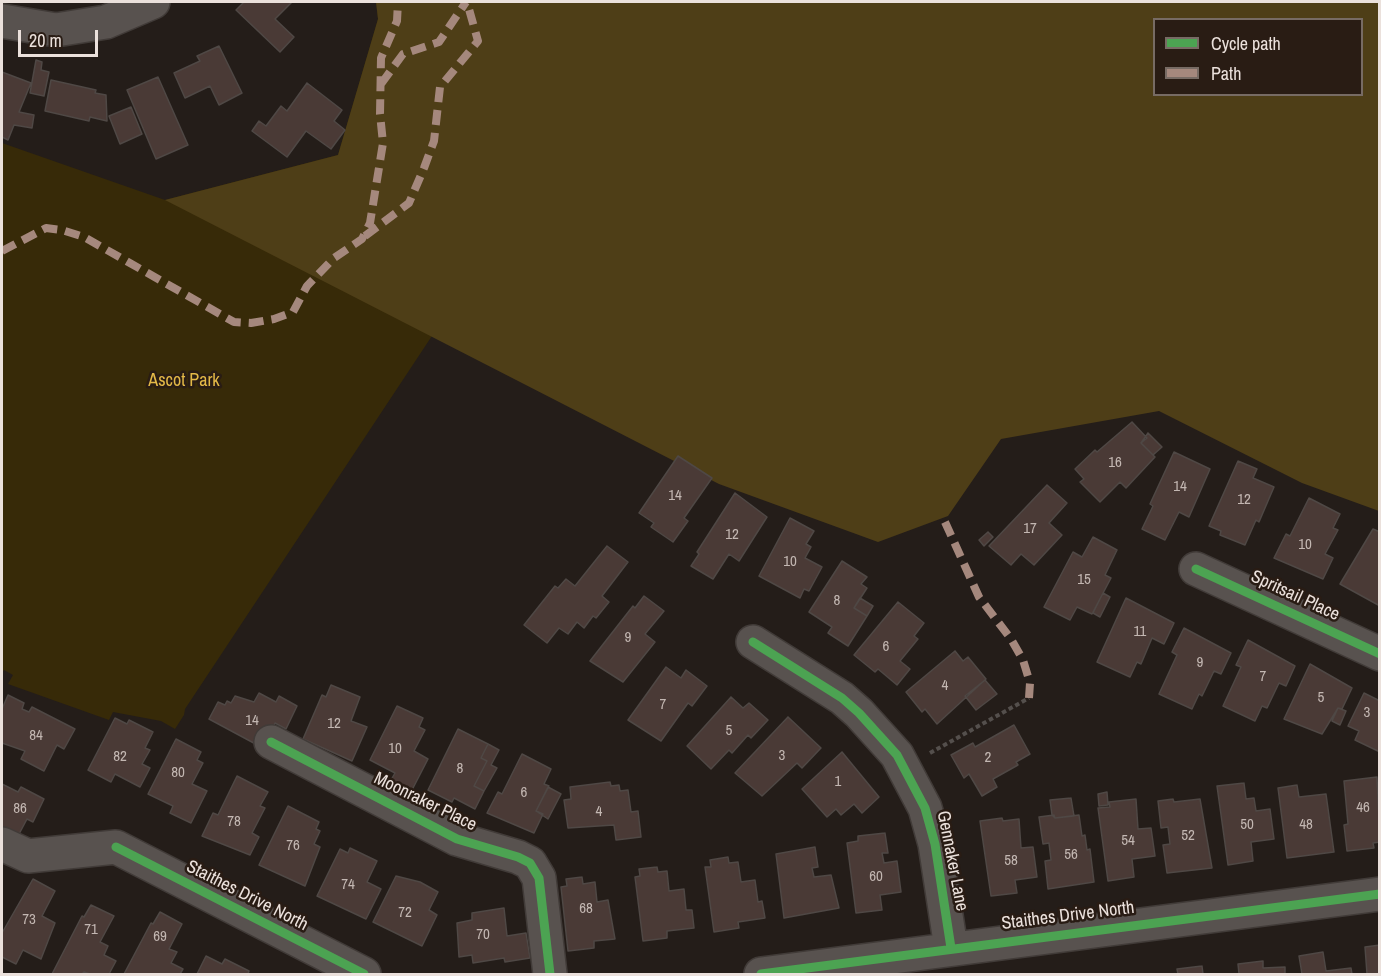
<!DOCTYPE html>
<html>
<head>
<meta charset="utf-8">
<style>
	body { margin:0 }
	#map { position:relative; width:1381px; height:976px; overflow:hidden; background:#241d19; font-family:"Archivo Narrow",sans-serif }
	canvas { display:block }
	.frame { position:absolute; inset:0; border:3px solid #ebe1dc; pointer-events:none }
	.legend { position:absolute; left:1153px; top:18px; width:210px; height:78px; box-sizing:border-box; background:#291c14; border:2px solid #776b64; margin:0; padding:8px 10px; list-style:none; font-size:18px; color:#ebe1dc }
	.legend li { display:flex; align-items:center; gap:12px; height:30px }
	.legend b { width:30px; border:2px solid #776b64 }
	.scale { position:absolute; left:18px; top:30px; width:80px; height:27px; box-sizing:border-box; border:3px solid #ebe1dc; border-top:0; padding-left:8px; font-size:18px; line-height:21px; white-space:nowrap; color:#ebe1dc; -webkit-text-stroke:4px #291c14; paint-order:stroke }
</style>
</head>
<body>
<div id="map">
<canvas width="1381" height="976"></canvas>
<div class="frame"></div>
<ul class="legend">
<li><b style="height:8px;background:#4ca352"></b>Cycle path</li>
<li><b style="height:8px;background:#a5887d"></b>Path</li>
</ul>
<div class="scale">20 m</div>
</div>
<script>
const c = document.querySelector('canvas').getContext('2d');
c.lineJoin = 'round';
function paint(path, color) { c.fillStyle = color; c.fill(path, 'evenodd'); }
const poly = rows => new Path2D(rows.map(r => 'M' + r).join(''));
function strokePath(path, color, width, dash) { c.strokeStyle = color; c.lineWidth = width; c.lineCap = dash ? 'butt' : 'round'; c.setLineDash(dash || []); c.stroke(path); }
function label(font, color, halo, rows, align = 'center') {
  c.font = font + ' "Archivo Narrow",sans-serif'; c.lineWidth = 5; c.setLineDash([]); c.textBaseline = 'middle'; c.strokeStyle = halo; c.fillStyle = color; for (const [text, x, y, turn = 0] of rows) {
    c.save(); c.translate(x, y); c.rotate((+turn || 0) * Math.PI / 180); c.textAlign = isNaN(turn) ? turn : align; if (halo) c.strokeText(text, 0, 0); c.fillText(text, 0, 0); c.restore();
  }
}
paint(poly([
	[376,2,653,2,185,709,184,715,175,729,161,721,113,712,109,720,8,684,13,675,4,670,2,673,2,143,165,200,338,155,378,19]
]), '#372a08');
paint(poly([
	[376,2,1379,2,1379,511,1302,483,1159,411,1001,439,948,516,878,542,719,484,165,200,338,155,378,19],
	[1154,20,1362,20,1362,94,1154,94]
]), '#4e3e17');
const building = poly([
	[244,2,292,2,275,19,294,37,280,52,236,10,244,2],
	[219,46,242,93,219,105,210,86,185,98,174,73,200,61,197,56,219,46],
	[36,60,42,62,41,70,49,72,44,96,30,93,36,60],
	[2,72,31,83,19,112,34,115,32,128,14,125,8,140,2,137,2,72],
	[158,77,188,145,156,159,127,90,158,77],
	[51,80,96,90,95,93,106,95,107,121,90,117,89,121,45,111,51,80],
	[307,83,342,110,334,121,345,130,331,149,306,131,287,157,252,131,259,121,266,126,281,106,287,111,307,83],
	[131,107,142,134,120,144,109,116,131,107],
	[1132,422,1147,438,1141,443,1155,457,1126,488,1120,482,1100,502,1080,482,1084,479,1075,469,1095,450,1097,452,1132,422],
	[1148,433,1162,447,1153,455,1141,443,1148,433],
	[1174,452,1210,469,1189,517,1179,512,1165,540,1142,529,1153,506,1150,504,1174,452],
	[678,456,712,478,684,518,688,521,673,542,651,527,654,523,639,513,678,456],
	[1238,461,1257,469,1253,478,1274,487,1259,522,1256,520,1245,545,1220,535,1221,531,1209,526,1238,461],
	[1047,485,1067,503,1049,523,1062,535,1034,565,1021,554,1011,565,989,546,1047,485],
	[735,493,767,517,739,561,729,554,713,579,691,566,699,554,697,552,735,493],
	[1309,498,1340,514,1333,528,1338,530,1325,554,1333,558,1323,579,1274,558,1286,534,1290,536,1309,498],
	[790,518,814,531,806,544,811,547,805,558,822,567,809,591,804,589,800,598,759,576,790,518],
	[1373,529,1380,532,1380,606,1340,584,1373,529],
	[988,532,993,537,984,546,979,540,988,532],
	[1093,537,1117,550,1105,575,1111,578,1092,614,1077,607,1070,620,1044,607,1073,552,1082,557,1093,537],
	[607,546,628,562,602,596,609,602,596,618,593,616,584,628,577,622,568,634,559,628,547,643,524,625,555,586,558,588,566,579,575,586,607,546],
	[842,561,867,577,861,584,867,588,854,608,867,616,848,646,828,633,832,627,809,612,842,561],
	[1103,593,1110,597,1100,617,1093,613,1103,593],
	[644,596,664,611,645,634,655,642,623,682,590,661,633,606,635,608,644,596],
	[860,598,873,606,867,616,854,608,860,598],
	[1126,598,1174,623,1164,644,1152,638,1141,664,1137,662,1130,677,1097,662,1126,598],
	[898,602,924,623,914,636,918,639,900,661,910,669,897,685,878,669,875,672,854,655,898,602],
	[1184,628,1231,653,1221,674,1214,671,1202,696,1199,694,1192,709,1159,694,1177,655,1172,652,1184,628],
	[1248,640,1295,666,1286,686,1279,683,1267,708,1262,706,1255,721,1223,706,1241,667,1236,665,1248,640],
	[955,651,963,661,968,657,986,679,937,724,925,709,922,712,906,692,955,651],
	[1310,664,1352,688,1342,709,1338,708,1322,734,1284,719,1310,664],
	[666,667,681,678,686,670,707,686,692,706,688,703,661,741,628,720,666,667],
	[985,680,997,694,976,710,965,696,985,680],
	[331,685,360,697,351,721,367,727,352,761,303,739,322,695,326,697,331,685],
	[259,693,276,702,279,696,297,706,286,729,275,723,263,748,209,719,218,702,225,705,227,701,231,703,235,696,254,702,259,693],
	[1364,693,1380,701,1380,752,1355,740,1359,731,1348,726,1364,693],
	[8,695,24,703,22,709,29,712,32,707,75,729,64,749,57,745,44,771,21,759,25,751,2,743,2,709,8,695],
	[731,697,743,708,749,703,768,720,751,738,748,735,732,753,729,750,711,769,687,746,731,697],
	[397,706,423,718,419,727,425,730,414,751,428,759,412,790,391,780,395,773,370,760,397,706],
	[1338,708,1346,711,1340,725,1332,721,1338,708],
	[788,717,821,748,802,768,797,763,762,796,735,773,788,717],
	[115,718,127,724,129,720,153,732,145,748,150,750,142,764,150,768,140,787,115,774,111,782,88,770,115,718],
	[1014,725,1030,754,1016,762,1018,765,993,779,997,787,982,796,969,774,964,778,951,755,973,743,975,747,1014,725],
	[458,729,488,744,481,758,487,761,474,786,484,791,475,809,454,798,452,802,428,790,458,729],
	[176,739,201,752,197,760,203,763,192,784,207,791,191,823,170,813,173,806,148,794,176,739],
	[488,744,499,750,491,765,497,768,484,791,474,786,487,761,481,758,488,744],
	[842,752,879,797,862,813,854,804,841,815,836,809,827,817,802,789,842,752],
	[522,754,551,769,544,784,549,786,536,811,543,814,534,833,487,813,498,792,502,794,522,754],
	[237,776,268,792,260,806,265,808,252,833,259,837,250,855,202,836,213,813,218,815,237,776],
	[1377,777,1380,842,1373,843,1374,848,1347,851,1344,825,1348,824,1344,781,1377,777],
	[610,782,611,786,619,785,620,791,628,790,631,812,638,811,641,837,616,840,614,825,568,828,564,800,571,799,570,787,610,782],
	[1244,783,1246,799,1254,798,1256,811,1270,809,1274,839,1251,842,1253,861,1228,865,1217,786,1244,783],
	[2,784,18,792,21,787,44,799,33,822,27,819,18,836,2,828,2,784],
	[1297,785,1299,797,1326,794,1334,852,1287,858,1278,788,1297,785],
	[548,787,561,794,548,819,536,811,548,787],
	[1107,792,1108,805,1099,806,1098,794,1107,792],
	[1071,798,1074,816,1055,818,1052,815,1050,800,1071,798],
	[1136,799,1138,829,1151,828,1155,856,1132,859,1134,877,1108,881,1098,808,1110,807,1109,802,1136,799],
	[1173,799,1174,802,1200,799,1212,868,1167,873,1163,845,1170,844,1168,827,1161,828,1158,801,1173,799],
	[288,806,319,822,316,829,320,831,314,844,320,847,305,886,259,865,288,806],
	[1054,815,1055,818,1079,815,1082,836,1085,835,1087,850,1090,849,1094,882,1048,889,1045,861,1051,860,1049,843,1043,844,1039,817,1054,815],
	[1002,818,1003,821,1019,819,1021,848,1033,847,1037,877,1015,880,1017,893,991,896,980,821,1002,818],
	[885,833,888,853,882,853,884,863,897,861,901,892,880,895,882,910,856,913,847,843,858,841,858,836,885,833],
	[815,847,818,867,812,868,814,877,831,875,839,908,784,918,776,854,815,847],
	[350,848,377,861,367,882,381,889,366,919,317,896,340,849,348,853,350,848],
	[728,857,729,863,738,862,741,882,755,880,758,902,762,901,765,918,738,922,739,928,714,932,705,867,711,867,710,860,728,857],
	[657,867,658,872,667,871,669,891,684,889,686,910,692,910,694,928,667,931,667,938,643,941,635,877,640,876,639,869,657,867],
	[396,876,420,882,438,892,429,910,437,915,422,946,373,922,396,876],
	[582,877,583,884,595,882,597,902,608,900,615,939,594,941,594,948,568,951,561,887,567,886,566,879,582,877],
	[33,879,55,891,42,916,55,923,41,959,23,950,16,964,2,957,2,933,33,879],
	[91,905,114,916,100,942,108,946,104,955,116,961,109,974,90,974,84,972,82,974,52,974,82,916,84,917,91,905],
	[504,908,507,936,526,933,530,958,505,962,504,958,473,963,472,955,459,957,457,923,472,920,472,913,504,908],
	[160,912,182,924,169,949,177,952,171,963,183,969,180,974,124,974,151,923,153,924,160,912],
	[1380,945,1380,974,1367,974,1365,947,1380,945],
	[1323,952,1326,971,1351,968,1352,974,1302,974,1299,956,1323,952],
	[206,956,222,964,225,959,249,971,248,974,197,974,206,956],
	[1263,961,1263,968,1285,967,1285,974,1239,974,1238,964,1263,961],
	[1202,966,1203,974,1178,974,1177,969,1202,966]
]);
paint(building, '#4a3a36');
strokePath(building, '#4f4845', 1.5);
const minor = poly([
	[2,21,56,30,106,22,153,2],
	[1196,569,1380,654],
	[753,642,842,698,859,713,897,755,925,808,935,844,951,948],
	[271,742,457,839,518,857,530,863,539,878,550,974],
	[2,844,28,856,116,847,364,974],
	[761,974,1380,894]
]);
strokePath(minor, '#413b38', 36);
strokePath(poly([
	[930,753,1029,698]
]), '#544f4c', 4, [4.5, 3]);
strokePath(minor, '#58524f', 33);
strokePath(poly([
	[381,84,403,54,439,42,466,2],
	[365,236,409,203,424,168,434,141,440,87,478,41,467,2],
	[2,251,46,228,62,230,84,237,234,322,251,323,274,319,293,312,307,286,334,258,362,239,370,223,383,143,380,114,381,58,397,21,398,2],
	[945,522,979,597,1011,639,1023,660,1030,683,1029,698]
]), '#a5887d', 8, [15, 8]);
strokePath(poly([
	[1196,569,1380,654],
	[753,642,842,698,859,713,897,755,925,808,935,844,951,948],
	[271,742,457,839,518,857,530,863,539,878,550,974],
	[116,847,364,974],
	[761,974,1380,894]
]), '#4ca352', 9);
label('15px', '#c3b7b2', null, [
	["16",1115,463],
	["14",1180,487],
	["14",675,496],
	["12",1244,500],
	["17",1030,529],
	["12",732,535],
	["10",1305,545],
	["10",790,562],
	["15",1084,580],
	["8",837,601],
	["11",1140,632],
	["9",628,638],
	["6",886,647],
	["9",1200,663],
	["7",1263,677],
	["4",945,686],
	["5",1321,698],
	["7",663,705],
	["3",1367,713],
	["14",252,721],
	["12",334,724],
	["5",729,731],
	["84",36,736],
	["10",395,749],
	["3",782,756],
	["82",120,757],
	["2",988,758],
	["8",460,769],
	["80",178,773],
	["1",838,782],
	["6",524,793],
	["46",1363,808],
	["86",20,809],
	["4",599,812],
	["78",234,822],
	["50",1247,825],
	["48",1306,825],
	["52",1188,836],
	["54",1128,841],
	["76",293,846],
	["56",1071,855],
	["58",1011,861],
	["60",876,877],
	["74",348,885],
	["68",586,909],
	["72",405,913],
	["73",29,920],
	["71",91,930],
	["70",483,935],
	["69",160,937]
]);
label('18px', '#e4b947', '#291c14', [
	["Ascot Park",184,381]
]);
label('18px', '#ebe1dc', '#291c14', [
	["Spritsail Place",1295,596,25],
	["Moonraker Place",425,802,26],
	["Gennaker Lane",952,861,79],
	["Staithes Drive North",247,896,27],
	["Staithes Drive North",1068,916,-7]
]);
</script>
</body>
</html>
